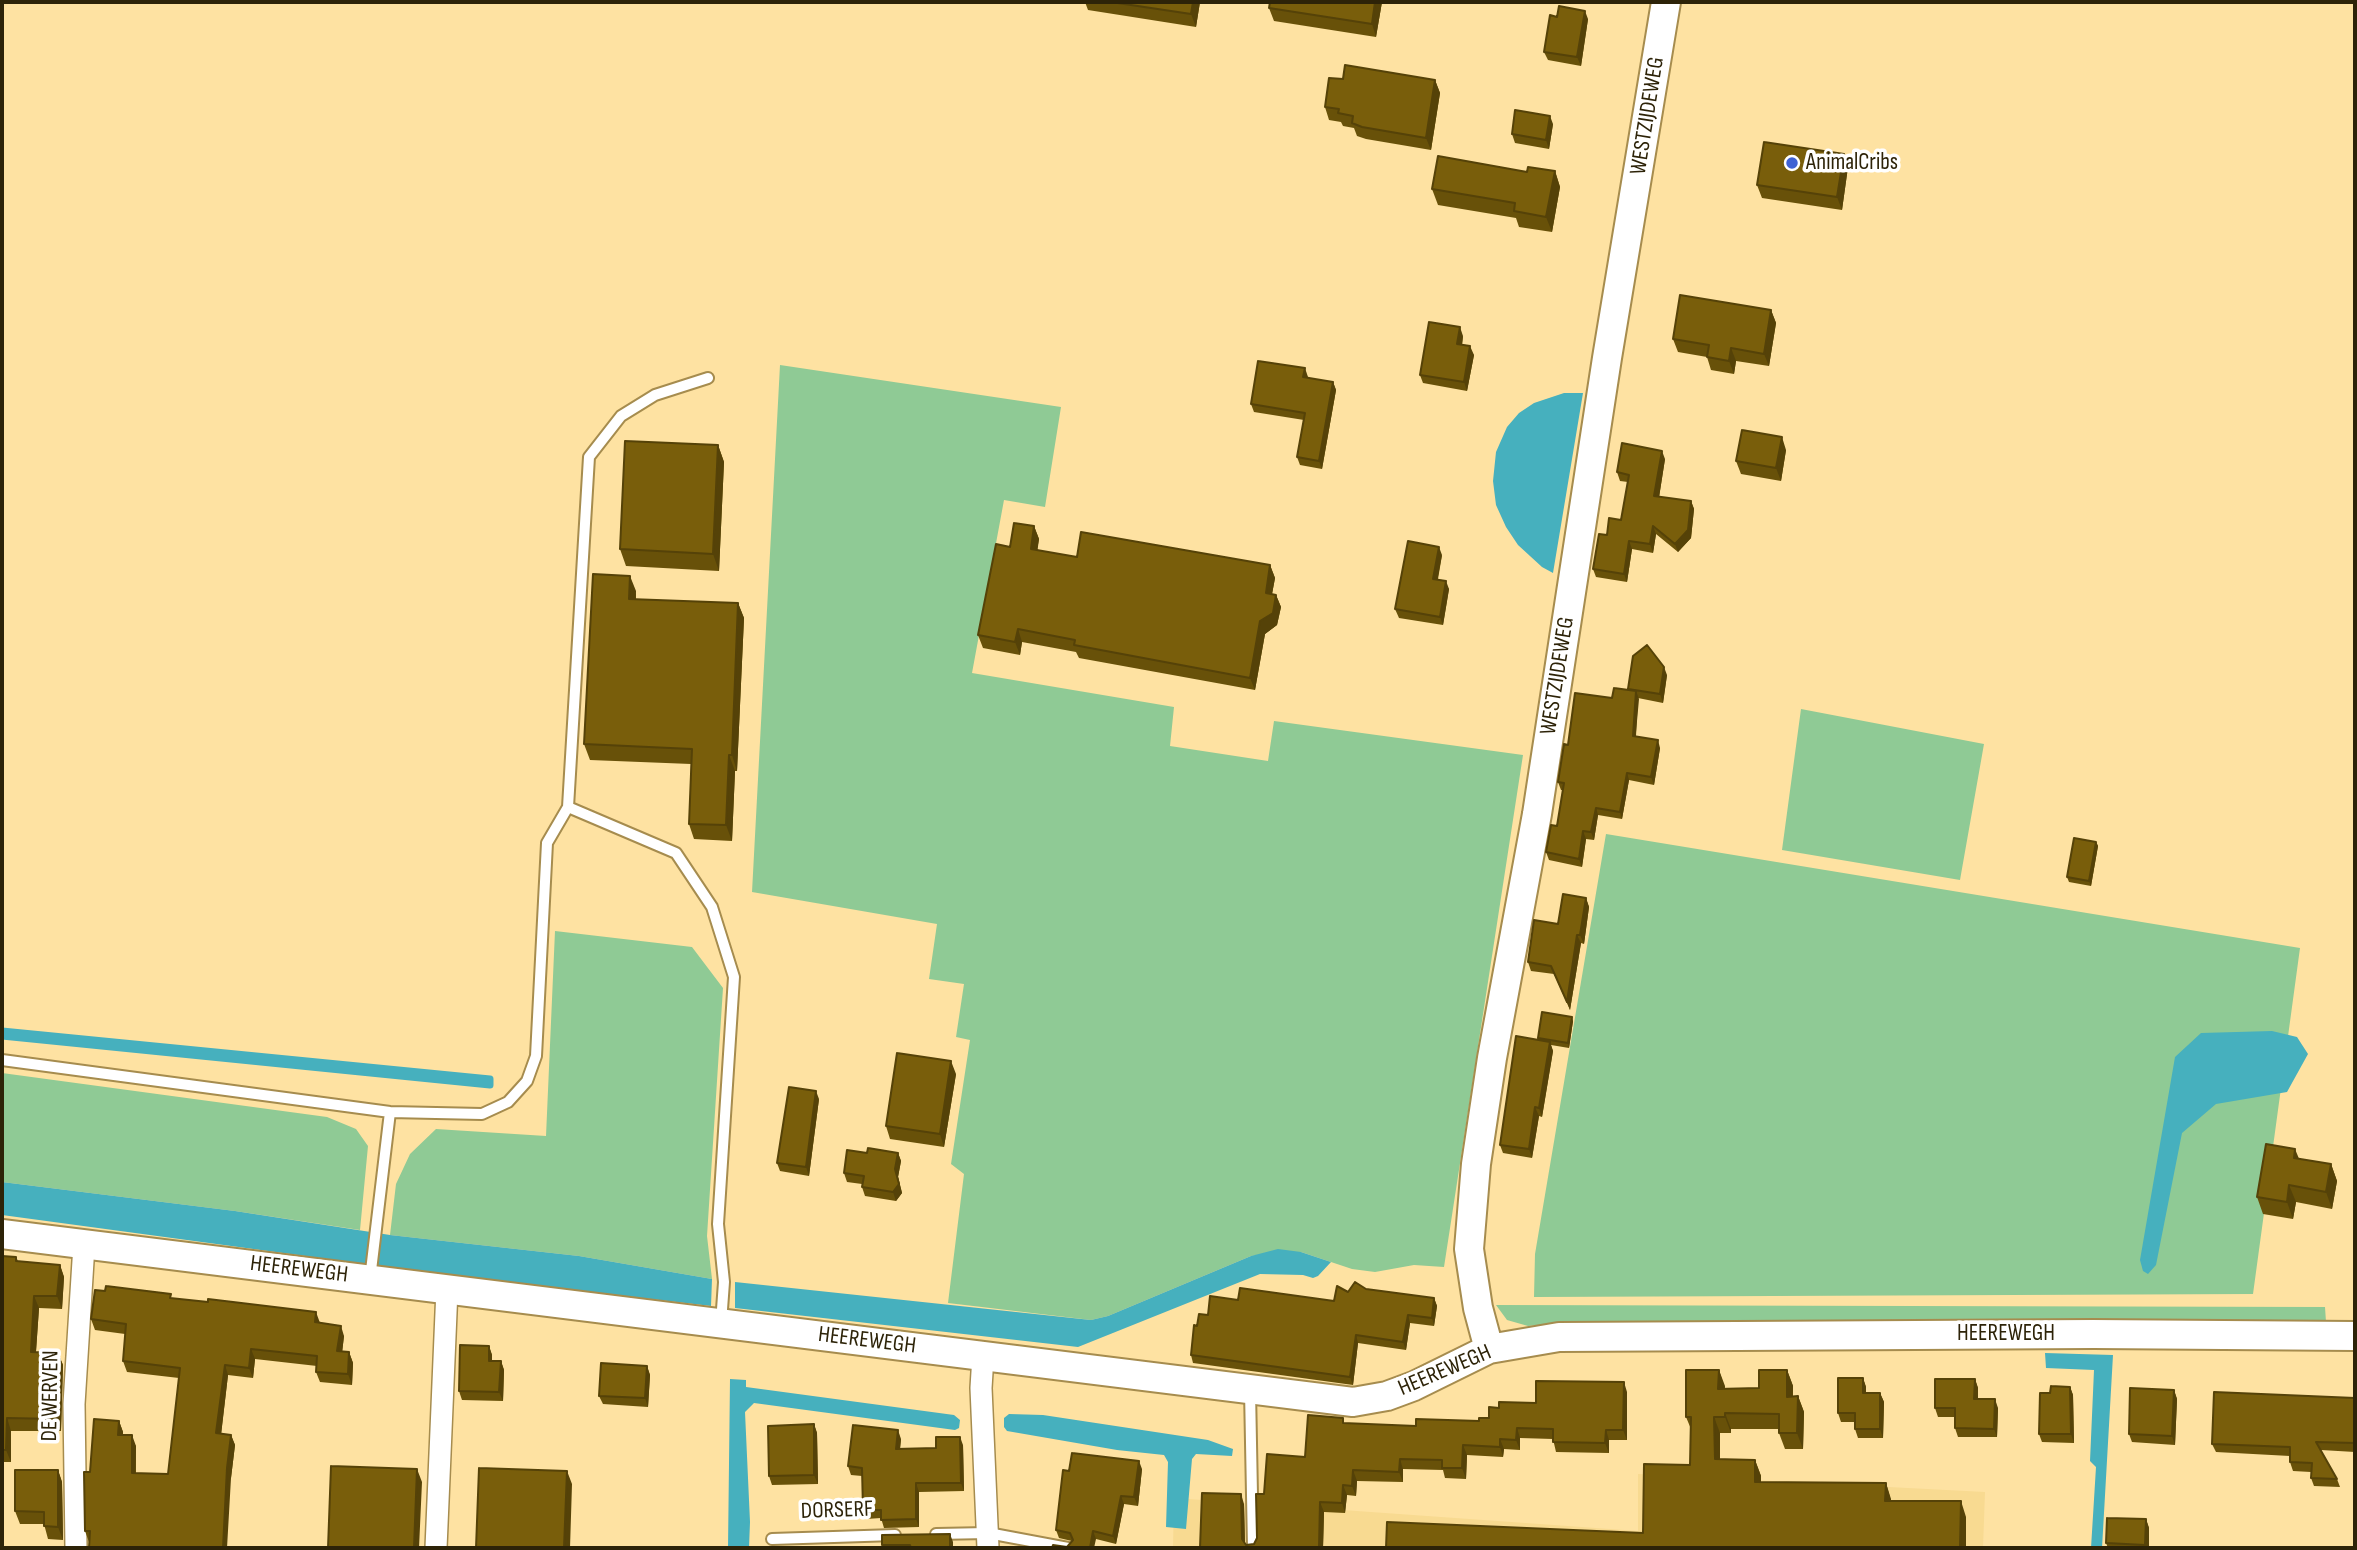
<!DOCTYPE html>
<html>
<head>
<meta charset="utf-8">
<style>
	body { margin:0 }
	#map { position:relative; width:2357px; height:1550px; overflow:hidden; background:#fee2a2; font-family:"Sofia Sans Condensed",sans-serif }
	canvas { display:block }
	.frame { position:absolute; inset:0; border:4px solid #2d2308; pointer-events:none }
</style>
</head>
<body>
<div id="map">
<canvas width="2357" height="1550"></canvas>
<div class="frame"></div>
</div>
<script>
const c = document.querySelector('canvas').getContext('2d');
c.lineJoin = 'round';
function paint(path, color) { c.fillStyle = color; c.fill(path, 'evenodd'); }
const poly = rows => new Path2D(rows.map(r => 'M' + r).join(''));
function strokePath(path, color, width, dash) { c.strokeStyle = color; c.lineWidth = width; c.lineCap = dash ? 'butt' : 'round'; c.setLineDash(dash || []); c.stroke(path); }
function label(font, color, halo, rows, align = 'center') {
  c.font = font + ' "Sofia Sans Condensed",sans-serif'; c.lineWidth = 7; c.setLineDash([]); c.textBaseline = 'middle'; c.strokeStyle = halo; c.fillStyle = color; for (const [text, x, y, turn = 0] of rows) {
    c.save(); c.translate(x, y); c.rotate((+turn || 0) * Math.PI / 180); c.textAlign = isNaN(turn) ? turn : align; if (halo) c.strokeText(text, 0, 0); c.fillText(text, 0, 0); c.restore();
  }
}
paint(poly([
	[1638,1474,1985,1492,1983,1548,1173,1548,1174,1498,1638,1531]
]), '#f8da91');
paint(poly([
	[780,365,1061,407,1045,507,1004,500,972,673,1174,707,1170,746,1268,761,1274,721,1523,755,1444,1267,1414,1265,1375,1272,1352,1269,1301,1252,1251,1256,1108,1316,1091,1320,948,1303,964,1174,951,1164,970,1040,956,1037,964,984,929,979,937,924,752,892],
	[1801,709,1984,744,1960,880,1782,850],
	[1606,834,2300,948,2253,1294,1534,1297,1535,1254],
	[555,931,692,947,723,988,707,1236,712,1279,579,1256,390,1235,396,1184,410,1154,436,1129,546,1136],
	[2,1073,327,1117,356,1129,368,1146,360,1230,235,1211,2,1182],
	[1496,1305,2325,1307,2326,1322,1561,1323,1528,1326,1507,1320]
]), '#8fca95');
paint(poly([
	[1564,393,1583,393,1553,573,1542,567,1518,545,1506,527,1496,505,1493,481,1496,452,1507,427,1519,413,1534,403],
	[2272,1031,2297,1037,2308,1054,2287,1092,2216,1104,2182,1133,2156,1265,2148,1274,2143,1271,2140,1260,2175,1057,2201,1033],
	[2,1182,235,1211,390,1235,579,1256,712,1279,711,1306,453,1276,2,1215],
	[1278,1249,1301,1252,1331,1262,1318,1276,1313,1278,1303,1275,1260,1274,1078,1347,735,1308,735,1282,1091,1320,1108,1316,1251,1256],
	[2045,1353,2113,1355,2102,1548,2091,1548,2096,1467,2090,1461,2094,1370,2046,1368],
	[730,1379,746,1380,746,1387,954,1415,960,1420,959,1428,955,1430,754,1403,745,1412,750,1522,749,1548,728,1548],
	[1009,1414,1043,1415,1208,1440,1233,1449,1232,1456,1196,1454,1192,1459,1186,1529,1166,1527,1168,1462,1164,1455,1117,1450,1007,1431,1004,1427,1004,1418]
]), '#46b0be');
strokePath(poly([
	[2,1031,490,1079,490,1085,2,1036]
]), '#46b0be', 7);
const lane = poly([
	[568,807,676,853,712,907,734,977,718,1224,724,1282,721,1323],
	[2,1060,390,1112,482,1114,508,1102,527,1081,536,1056,547,843,568,807,589,457,621,416,655,395,708,378],
	[370,1279,390,1112],
	[1250,1390,1253,1548],
	[936,1534,988,1533,1068,1548],
	[772,1539,895,1535]
]);
const street = poly([
	[983,1356,981,1388,988,1548],
	[76,1548,74,1404,84,1245],
	[436,1548,447,1289]
]);
const secondary = poly([
	[2,1234,1353,1402,1387,1396,1414,1386,1489,1349,1559,1337,2093,1334,2355,1336],
	[1489,1349,1478,1308,1469,1249,1476,1164,1492,1058,1537,814,1607,358,1666,2]
]);
strokePath(lane, '#a68c4e', 14);
strokePath(street, '#a68c4e', 24);
strokePath(secondary, '#a68c4e', 32);
strokePath(lane, '#fff', 10);
strokePath(street, '#fff', 21);
strokePath(secondary, '#fff', 28);
paint(poly([
	[1085,2,1200,2,1196,27,1088,10],
	[1382,2,1376,37,1274,21,1269,8],
	[1557,17,1588,19,1581,66,1548,60,1544,52],
	[1343,79,1435,80,1440,93,1431,150,1366,139,1357,136,1354,128,1343,126,1341,122,1329,120,1325,107],
	[1553,124,1549,149,1515,143,1512,134],
	[1848,167,1842,210,1762,198,1757,185],
	[1555,171,1560,187,1552,232,1519,227,1516,218,1438,205,1432,189,1527,172],
	[1771,310,1776,323,1769,366,1736,361,1734,374,1711,370,1707,357,1678,352,1673,339],
	[1463,336,1462,345,1474,355,1467,391,1423,383,1420,375],
	[1308,377,1307,378,1333,382,1336,390,1322,469,1300,465,1297,457,1304,420,1254,412,1251,404],
	[718,445,724,462,719,571,626,566,620,549],
	[1786,450,1781,481,1741,474,1736,461],
	[1665,459,1659,497,1691,501,1694,509,1691,538,1678,552,1656,534,1653,553,1632,549,1627,582,1596,577,1593,569,1607,535,1621,520,1628,482,1620,481,1617,472],
	[1034,526,1039,539,1037,550,1077,557,1270,565,1275,578,1272,594,1276,595,1281,607,1277,625,1265,634,1255,690,1079,658,1076,652,1022,642,1020,655,983,648,978,635,1010,547],
	[1442,555,1438,579,1449,589,1443,625,1399,618,1395,609],
	[636,591,636,599,738,603,744,618,737,771,735,771,732,841,694,839,689,824,691,764,590,760,584,744],
	[1667,675,1663,703,1638,698,1636,736,1660,748,1654,785,1629,780,1622,819,1598,815,1594,840,1586,839,1582,867,1549,860,1546,852,1557,826,1563,790,1561,790,1558,782,1568,745,1612,698,1628,690,1628,689],
	[2096,842,2098,846,2091,886,2069,882,2067,877],
	[1586,898,1589,907,1584,944,1581,943,1570,1010,1554,974,1531,971,1528,962,1558,924],
	[1573,1021,1569,1048,1551,1045,1553,1051,1542,1117,1539,1116,1532,1158,1503,1153,1500,1145,1538,1040,1538,1038],
	[956,1074,944,1147,890,1139,886,1126],
	[819,1099,809,1176,780,1171,777,1163],
	[867,1153,898,1153,901,1161,898,1177,902,1193,896,1201,865,1196,862,1187,862,1184,847,1182,844,1173],
	[2299,1159,2331,1164,2337,1181,2332,1209,2296,1202,2293,1219,2263,1214,2257,1197],
	[2,1256,16,1257,18,1261,60,1265,64,1277,62,1309,39,1308,36,1352,58,1353,63,1365,61,1431,11,1431,11,1462,2,1462],
	[1366,1289,1434,1298,1437,1306,1434,1326,1410,1323,1406,1350,1358,1343,1353,1385,1193,1363,1191,1355,1197,1326,1208,1315,1238,1300,1334,1301,1348,1292],
	[172,1298,320,1322,344,1336,342,1352,349,1352,353,1363,352,1385,320,1382,316,1372,317,1366,255,1359,253,1378,228,1375,221,1434,231,1435,235,1445,231,1478,89,1542,85,1531,90,1472,119,1421,123,1432,123,1435,136,1446,136,1473,168,1474,179,1378,127,1372,123,1361,125,1334,95,1330,91,1319],
	[489,1346,492,1355,492,1361,501,1361,504,1370,503,1401,462,1400,459,1391],
	[647,1366,650,1375,648,1407,603,1404,599,1396],
	[1719,1370,1725,1389,1759,1388,1787,1370,1793,1386,1793,1396,1798,1396,1804,1412,1803,1449,1785,1449,1779,1433,1779,1429,1731,1429,1731,1433,1720,1433,1720,1460,1755,1460,1761,1476,1761,1483,1886,1483,1891,1501,1966,1517,1966,1548,1386,1548,1643,1533,1690,1465,1691,1429,1686,1417],
	[1863,1378,1866,1387,1866,1393,1880,1393,1884,1402,1883,1438,1858,1438,1855,1429,1855,1422,1841,1422,1838,1413],
	[1975,1379,1978,1388,1978,1399,1998,1408,1997,1437,1958,1437,1955,1428,1955,1417,1938,1417,1935,1408],
	[2070,1387,2073,1395,2074,1443,2042,1442,2039,1434,2050,1393],
	[2174,1390,2177,1399,2175,1445,2132,1442,2129,1434],
	[1627,1392,1627,1440,1609,1440,1609,1453,1556,1452,1553,1439,1520,1438,1520,1450,1504,1449,1503,1457,1467,1455,1466,1479,1445,1478,1443,1470,1403,1469,1403,1482,1357,1481,1356,1496,1347,1495,1345,1513,1324,1512,1323,1548,1200,1548,1244,1504,1245,1544,1246,1545,1254,1544,1257,1538,1264,1494,1305,1457,1345,1423,1416,1426,1479,1421,1489,1418,1499,1408],
	[2355,1398,2355,1452,2321,1450,2337,1479,2340,1487,2314,1486,2311,1478,2311,1472,2293,1471,2290,1462,2290,1456,2216,1452,2212,1444],
	[814,1424,817,1433,818,1484,772,1485,769,1476],
	[901,1439,900,1449,936,1448,963,1445,964,1491,919,1492,919,1527,884,1528,881,1518,866,1519,863,1510,862,1476,851,1475,848,1466],
	[1142,1469,1138,1506,1124,1504,1116,1544,1096,1539,1067,1547,1072,1541,1059,1538,1056,1530,1069,1471],
	[58,1470,62,1482,63,1540,48,1539,44,1524,20,1524,15,1511],
	[2146,1519,2149,1528,2149,1548,2108,1548,2106,1543],
	[953,1542,953,1548,883,1548,882,1545]
]), '#685109');
paint(poly([
	[1193,2,1200,2,1196,27,1191,14],
	[1375,2,1382,2,1376,37,1372,24],
	[1585,11,1588,19,1581,66,1577,57],
	[1435,80,1440,93,1431,150,1426,138],
	[1550,116,1553,124,1549,149,1546,140],
	[1844,154,1848,167,1842,210,1837,197],
	[1555,171,1560,187,1552,232,1546,217],
	[1771,310,1776,323,1769,366,1764,354],
	[1460,327,1463,336,1461,353,1457,344],
	[1470,346,1474,355,1467,391,1464,382],
	[1731,348,1736,361,1734,374,1729,361],
	[1305,368,1308,377,1306,385,1303,377],
	[1333,382,1336,390,1322,469,1319,461],
	[1782,437,1786,450,1781,481,1776,468],
	[718,445,724,462,719,571,713,554],
	[1662,451,1665,459,1658,504,1654,496],
	[1691,501,1694,509,1691,538,1678,552,1675,544],
	[1034,526,1039,539,1036,561,1031,549],
	[1653,526,1656,534,1653,553,1650,544],
	[1629,541,1632,549,1627,582,1624,574],
	[1439,547,1442,555,1436,587,1433,579],
	[1270,565,1275,578,1270,605,1266,593],
	[630,576,636,591,635,614,629,599],
	[1446,581,1449,589,1443,625,1440,617],
	[1276,595,1281,607,1277,625,1265,634,1255,690,1250,678,1260,621],
	[738,603,744,618,737,771,732,755],
	[1018,629,1022,642,1020,655,1015,642],
	[1664,667,1667,675,1663,703,1660,694],
	[1636,691,1639,699,1635,743,1633,736],
	[1658,740,1660,748,1654,785,1651,777],
	[729,755,735,771,732,841,726,825],
	[1627,773,1629,780,1622,819,1620,812],
	[1596,808,1598,815,1594,840,1591,832],
	[1583,831,1586,839,1582,867,1579,859],
	[2096,842,2098,846,2091,886,2089,881],
	[1586,898,1589,907,1584,944,1580,935],
	[1577,935,1581,943,1570,1010,1567,1002],
	[1572,1017,1573,1021,1569,1048,1568,1043],
	[1550,1042,1553,1051,1542,1117,1539,1108],
	[951,1061,956,1074,944,1147,940,1134],
	[816,1091,819,1099,809,1176,806,1167],
	[1535,1107,1539,1116,1532,1158,1529,1149],
	[2295,1149,2302,1166,2294,1158],
	[898,1153,901,1161,898,1177,902,1193,896,1201,893,1192],
	[2331,1164,2337,1181,2332,1209,2326,1192],
	[2289,1185,2296,1202,2293,1219,2287,1202],
	[60,1265,64,1277,62,1309,57,1296],
	[34,1296,39,1308,35,1365,31,1352],
	[1434,1298,1437,1306,1434,1326,1432,1318],
	[316,1312,320,1323,315,1322],
	[1408,1315,1410,1323,1406,1350,1403,1342],
	[341,1326,344,1336,341,1362,337,1351],
	[1356,1335,1358,1343,1353,1385,1350,1377],
	[489,1346,492,1355,492,1370,489,1361],
	[251,1349,255,1359,253,1378,249,1368],
	[349,1352,353,1363,352,1385,348,1374],
	[58,1353,63,1365,61,1431,57,1419],
	[501,1361,504,1370,503,1401,499,1392],
	[225,1365,228,1375,220,1444,216,1433],
	[647,1366,650,1375,648,1407,645,1398],
	[1719,1370,1725,1386,1724,1405,1718,1389],
	[1787,1370,1793,1386,1792,1412,1787,1397],
	[1863,1378,1866,1387,1866,1402,1863,1393],
	[1975,1379,1978,1388,1978,1408,1974,1399],
	[1624,1382,1627,1392,1627,1440,1623,1430],
	[2070,1387,2073,1395,2074,1443,2071,1434],
	[2174,1390,2177,1399,2175,1445,2172,1436],
	[1880,1393,1884,1402,1883,1438,1880,1429],
	[1798,1396,1804,1412,1803,1449,1797,1433],
	[1995,1399,1998,1408,1997,1437,1994,1429],
	[1725,1413,1731,1429,1731,1433,1725,1417],
	[1714,1417,1720,1433,1720,1475,1715,1459],
	[7,1418,11,1431,11,1462,6,1450],
	[119,1421,123,1432,122,1445,118,1435],
	[814,1424,817,1433,818,1484,814,1475],
	[1517,1428,1520,1438,1520,1450,1516,1440],
	[898,1430,901,1439,899,1458,896,1449],
	[1606,1430,1609,1440,1609,1453,1605,1443],
	[132,1435,136,1446,135,1484,132,1473],
	[231,1435,235,1445,231,1478,227,1548,223,1548,227,1468],
	[960,1437,963,1445,964,1491,961,1483],
	[1500,1439,1504,1449,1503,1457,1500,1447],
	[1463,1445,1467,1455,1466,1479,1462,1468],
	[1400,1459,1403,1469,1403,1482,1399,1472],
	[1755,1460,1761,1476,1761,1498,1755,1482],
	[1139,1461,1142,1469,1138,1506,1134,1497],
	[417,1469,422,1482,419,1548,414,1548],
	[58,1470,62,1482,63,1540,58,1527],
	[1353,1470,1357,1481,1356,1496,1352,1486],
	[567,1471,572,1484,570,1548,564,1548],
	[916,1483,919,1492,919,1527,916,1519],
	[1886,1483,1891,1499,1891,1517,1885,1501],
	[1343,1485,1347,1495,1345,1513,1342,1503],
	[1241,1494,1244,1504,1245,1548,1242,1539],
	[1121,1496,1124,1504,1116,1544,1113,1536],
	[1961,1501,1966,1517,1966,1548,1960,1548],
	[1320,1502,1324,1512,1323,1548,1319,1548],
	[2146,1519,2149,1528,2149,1548,2146,1548,2145,1545],
	[1093,1531,1096,1539,1094,1548,1090,1548],
	[950,1534,953,1542,953,1548,950,1548]
]), '#554208');
const building = poly([
	[1111,2,1193,2,1191,14,1111,2],
	[1270,2,1375,2,1372,24,1269,8,1270,2],
	[1559,6,1585,11,1577,57,1544,52,1550,15,1557,17,1559,6],
	[1345,65,1435,80,1426,138,1362,127,1352,123,1353,116,1338,113,1339,109,1325,107,1329,78,1343,79,1345,65],
	[1515,110,1550,116,1546,140,1512,134,1515,110],
	[1764,142,1844,154,1837,197,1757,185,1764,142],
	[1438,156,1527,172,1528,167,1555,171,1546,217,1514,211,1515,203,1432,189,1438,156],
	[1680,295,1771,310,1764,354,1731,348,1729,361,1707,357,1709,345,1673,339,1680,295],
	[1429,322,1460,327,1457,344,1470,346,1464,382,1420,375,1429,322],
	[1258,361,1305,368,1303,377,1333,382,1319,461,1297,457,1305,413,1251,404,1258,361],
	[1742,430,1782,437,1776,468,1736,461,1742,430],
	[625,441,718,445,713,554,620,549,625,441],
	[1622,443,1662,451,1654,496,1691,501,1688,530,1675,544,1653,526,1650,544,1629,541,1624,574,1593,569,1599,534,1607,535,1609,518,1621,520,1629,475,1617,472,1622,443],
	[1014,523,1034,526,1031,549,1077,557,1081,532,1270,565,1266,593,1276,595,1273,613,1260,621,1250,678,1074,645,1075,640,1018,629,1015,642,978,635,996,544,1010,547,1014,523],
	[1408,541,1439,547,1433,579,1446,581,1440,617,1395,609,1408,541],
	[593,574,630,576,629,599,738,603,732,755,729,755,726,825,689,824,692,749,584,744,593,574],
	[1647,645,1664,667,1660,694,1628,689,1633,656,1647,645],
	[1614,688,1636,691,1633,736,1658,740,1651,777,1627,773,1620,812,1596,808,1591,832,1583,831,1579,859,1546,852,1551,825,1557,826,1564,783,1558,782,1564,744,1568,745,1575,693,1612,698,1614,688],
	[2074,838,2096,842,2089,881,2067,877,2074,838],
	[1563,894,1586,898,1580,935,1577,935,1567,1002,1551,966,1528,962,1534,920,1558,924,1563,894],
	[1542,1012,1572,1017,1568,1043,1538,1038,1542,1012],
	[1516,1036,1550,1042,1539,1108,1535,1107,1529,1149,1500,1145,1516,1036],
	[897,1053,951,1061,940,1134,886,1126,897,1053],
	[789,1087,816,1091,806,1167,777,1163,789,1087],
	[2266,1144,2295,1149,2294,1158,2331,1164,2326,1192,2289,1185,2287,1202,2257,1197,2266,1144],
	[868,1148,898,1153,895,1169,899,1184,893,1192,862,1187,864,1176,844,1173,847,1150,867,1153,868,1148],
	[2,1256,16,1257,16,1261,60,1265,57,1296,34,1296,31,1352,58,1353,57,1419,7,1418,6,1450,2,1450,2,1256],
	[1355,1282,1366,1289,1434,1298,1432,1318,1408,1315,1403,1342,1356,1335,1350,1377,1191,1355,1194,1325,1197,1326,1199,1314,1208,1315,1210,1296,1238,1300,1240,1288,1334,1301,1337,1286,1348,1292,1355,1282],
	[106,1286,171,1294,170,1298,208,1302,208,1299,316,1312,315,1322,341,1326,337,1351,349,1352,348,1374,316,1372,317,1356,251,1349,249,1368,225,1365,216,1433,231,1435,227,1468,223,1548,89,1548,90,1531,85,1531,84,1472,90,1472,94,1419,119,1421,118,1435,132,1435,132,1473,168,1474,180,1368,123,1361,126,1324,91,1319,95,1290,105,1291,106,1286],
	[460,1345,489,1346,489,1361,501,1361,499,1392,459,1391,460,1345],
	[601,1363,647,1366,645,1398,599,1396,601,1363],
	[1686,1370,1719,1370,1718,1389,1759,1388,1759,1370,1787,1370,1787,1397,1798,1396,1797,1433,1779,1433,1779,1414,1725,1413,1725,1417,1714,1417,1715,1459,1755,1460,1755,1482,1886,1483,1885,1501,1961,1501,1960,1548,1386,1548,1387,1522,1643,1533,1644,1464,1690,1465,1691,1417,1686,1417,1686,1370],
	[1838,1378,1863,1378,1863,1393,1880,1393,1880,1429,1855,1429,1855,1413,1838,1413,1838,1378],
	[1935,1379,1975,1379,1974,1399,1995,1399,1994,1429,1955,1428,1955,1408,1935,1408,1935,1379],
	[1536,1381,1624,1382,1623,1430,1606,1430,1605,1443,1553,1442,1553,1429,1517,1428,1516,1440,1500,1439,1500,1447,1463,1445,1462,1468,1442,1468,1442,1460,1400,1459,1399,1472,1353,1470,1352,1486,1343,1485,1342,1503,1320,1502,1319,1548,1200,1548,1202,1493,1241,1494,1242,1539,1246,1545,1254,1544,1257,1538,1256,1494,1264,1494,1267,1454,1305,1457,1308,1415,1343,1418,1343,1423,1416,1426,1416,1419,1479,1421,1479,1418,1489,1418,1489,1407,1499,1408,1499,1402,1536,1403,1536,1381],
	[2051,1386,2070,1387,2071,1434,2039,1434,2040,1393,2050,1393,2051,1386],
	[2130,1388,2174,1390,2172,1436,2129,1434,2130,1388],
	[2214,1392,2355,1398,2355,1443,2316,1442,2337,1479,2311,1478,2312,1463,2290,1462,2290,1447,2212,1444,2214,1392],
	[814,1424,814,1475,769,1476,768,1426,814,1424],
	[853,1425,898,1430,896,1449,936,1448,936,1437,960,1437,961,1483,916,1483,916,1519,881,1520,881,1510,863,1510,862,1468,848,1466,853,1425],
	[1072,1453,1139,1461,1134,1497,1121,1496,1113,1536,1093,1531,1090,1548,1052,1548,1053,1545,1067,1547,1073,1540,1070,1533,1056,1530,1063,1470,1069,1471,1072,1453],
	[331,1466,417,1469,414,1548,328,1548,331,1466],
	[479,1468,567,1471,564,1548,476,1548,479,1468],
	[15,1470,58,1470,58,1527,44,1526,44,1512,15,1511,15,1470],
	[2107,1518,2146,1519,2145,1545,2106,1543,2107,1518],
	[950,1534,950,1548,911,1548,910,1545,882,1545,882,1535,950,1534]
]);
paint(building, '#795e0b');
strokePath(building, '#554208', 2);
for (const [x, y, r, color] of [
	[1792,163,7,"#3f62d4"]
]) { const dot = new Path2D(); dot.arc(x, y, r, 0, 2 * Math.PI); c.fillStyle = color; c.fill(dot); strokePath(dot, '#fff', 2.5); }
label('23px', '#2d2308', '#fff', [
	["WESTZIJDEWEG",1648,116,-81],
	["WESTZIJDEWEG",1558,676,-81],
	["HEEREWEGH",299,1270,7],
	["HEEREWEGH",2006,1334],
	["HEEREWEGH",867,1341,7],
	["HEEREWEGH",1445,1371,-23],
	["DE WERVEN",51,1396,-89],
	["DORSERF",837,1511,-2]
]);
label('23px', '#2d2308', '#fff', [
	["AnimalCribs",1806,163]
], 'left');
</script>
</body>
</html>
